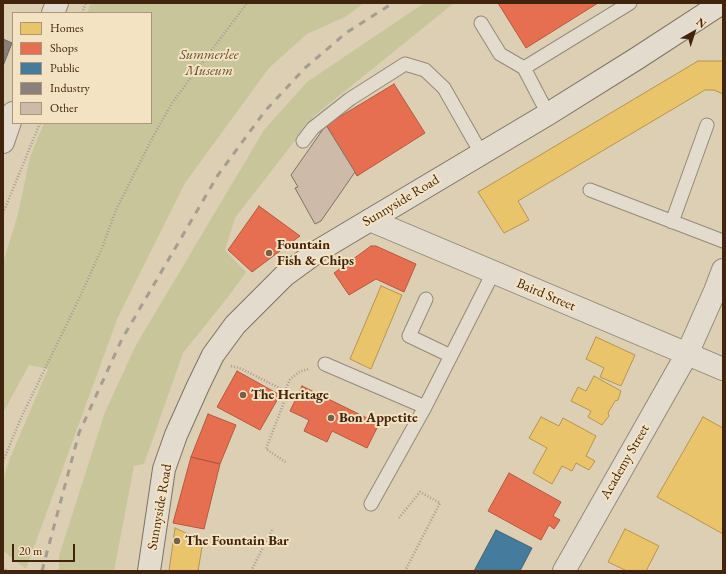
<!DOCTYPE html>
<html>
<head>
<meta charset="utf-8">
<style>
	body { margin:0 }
	#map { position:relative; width:726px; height:574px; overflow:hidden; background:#ddcfb4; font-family:"EB Garamond",serif }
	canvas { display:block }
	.frame { position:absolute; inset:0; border:4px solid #41230e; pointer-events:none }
	.legend { position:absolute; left:12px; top:12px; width:140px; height:112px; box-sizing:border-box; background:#f4e3c3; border:1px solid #ac967b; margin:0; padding:5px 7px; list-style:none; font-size:12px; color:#41230e }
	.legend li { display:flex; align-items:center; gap:8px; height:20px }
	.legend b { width:20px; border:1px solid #ac967b }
	.north { position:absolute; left:674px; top:12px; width:40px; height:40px; -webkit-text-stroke:3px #f4e3c3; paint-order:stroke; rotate:39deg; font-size:11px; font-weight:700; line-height:16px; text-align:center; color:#41230e }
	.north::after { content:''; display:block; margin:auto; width:14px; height:18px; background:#41230e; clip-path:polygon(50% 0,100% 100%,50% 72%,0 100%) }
	.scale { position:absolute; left:12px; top:544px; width:63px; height:18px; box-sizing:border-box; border:2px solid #41230e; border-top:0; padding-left:5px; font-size:12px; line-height:14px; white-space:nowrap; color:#41230e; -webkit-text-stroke:3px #f4e3c3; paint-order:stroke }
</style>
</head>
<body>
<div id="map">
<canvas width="726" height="574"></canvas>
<div class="frame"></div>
<ul class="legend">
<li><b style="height:11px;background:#e9c46a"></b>Homes</li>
<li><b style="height:11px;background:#e76f51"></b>Shops</li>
<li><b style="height:11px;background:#457b9d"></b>Public</li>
<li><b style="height:11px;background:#8a817c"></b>Industry</li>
<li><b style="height:11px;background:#cdbaa8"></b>Other</li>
</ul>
<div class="north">N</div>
<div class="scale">20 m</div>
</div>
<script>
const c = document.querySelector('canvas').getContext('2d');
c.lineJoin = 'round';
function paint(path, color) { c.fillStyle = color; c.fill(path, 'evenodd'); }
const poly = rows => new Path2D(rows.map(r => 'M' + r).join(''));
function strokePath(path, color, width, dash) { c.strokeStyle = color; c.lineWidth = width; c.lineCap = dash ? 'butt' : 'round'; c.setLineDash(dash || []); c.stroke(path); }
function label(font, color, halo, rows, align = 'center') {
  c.font = font + ' "EB Garamond",serif'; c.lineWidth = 4; c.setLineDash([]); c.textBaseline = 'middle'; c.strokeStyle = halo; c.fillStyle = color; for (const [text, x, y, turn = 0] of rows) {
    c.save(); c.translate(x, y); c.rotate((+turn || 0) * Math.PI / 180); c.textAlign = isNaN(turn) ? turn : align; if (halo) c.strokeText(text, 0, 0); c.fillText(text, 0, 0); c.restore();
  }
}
paint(poly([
	[91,3,364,3,345,17,307,34,269,68,185,183,118,317,26,569,3,551,3,480,10,458,48,369,29,365,3,413,3,263,18,214,30,157,44,123,151,123,151,13,87,13],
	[424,3,454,3,314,116,235,218,225,250,246,272,228,297,183,353,144,464,134,466,114,571,59,571,59,556,105,412,136,345,264,130,307,82]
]), '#c9c59b');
const homes = poly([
	[698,61,723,61,723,94,714,90,705,90,518,201,529,220,504,233,478,192,698,61],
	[381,286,402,295,371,369,350,359,381,286],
	[596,337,635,355,621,386,600,377,604,368,586,359,596,337],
	[594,376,621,391,618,400,615,401,608,413,609,416,602,425,588,417,591,411,571,401,578,387,586,391,594,376],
	[541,417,559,426,563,418,596,436,586,456,595,461,589,470,576,463,572,471,562,466,552,484,533,473,547,448,529,438,541,417],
	[703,417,723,428,723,534,657,497,703,417],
	[175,528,203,541,198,571,169,571,175,528],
	[625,529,659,546,646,571,627,571,608,562,625,529]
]);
paint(homes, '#e9c46a');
strokePath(homes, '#b7944e', 1);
const shops = poly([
	[498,3,598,3,526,48,498,3],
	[394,84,425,133,357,176,326,125,394,84],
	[259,206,300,236,252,272,228,250,259,206],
	[371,246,376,246,416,264,404,292,376,279,349,295,334,273,371,246],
	[237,371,280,395,260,430,217,407,237,371],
	[302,386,379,424,367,448,332,431,327,442,304,431,309,420,290,411,302,386],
	[208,414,236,425,220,464,191,457,208,414],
	[191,457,220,464,204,529,173,523,191,457],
	[509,473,561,502,553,516,560,520,554,529,549,525,541,540,488,511,509,473]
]);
paint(shops, '#e76f51');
strokePath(shops, '#b5583d', 1);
const public = poly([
	[496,530,532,548,520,571,474,571,496,530]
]);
paint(public, '#457b9d');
strokePath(public, '#446172', 1);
const industry = poly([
	[3,39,12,43,3,66,3,39]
]);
paint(industry, '#8a817c');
strokePath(industry, '#74655b', 1);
const building = poly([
	[326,125,355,172,321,221,315,224,295,188,298,187,291,175,326,125]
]);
paint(building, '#cdbaa8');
strokePath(building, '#7e7262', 1);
const service = poly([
	[481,23,500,54,524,68,548,114],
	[524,68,630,3],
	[303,141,313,128,350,99,405,64,425,70,444,88,481,153],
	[590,190,723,241],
	[672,222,707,125],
	[426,299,409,336,451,356],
	[325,364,425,407],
	[371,504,425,407,493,273]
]);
const minor = poly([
	[370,220,723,369],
	[564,571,687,354,715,291,723,270]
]);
const tertiary = poly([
	[53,13,57,3],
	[3,142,13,113]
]);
const secondary = poly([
	[149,571,164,469,176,435,198,386,213,355,235,325,285,275,318,251,548,114,636,59,722,3]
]);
strokePath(service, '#948978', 15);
strokePath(minor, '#948978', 24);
strokePath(tertiary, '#948978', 24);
strokePath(secondary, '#7e7262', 24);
strokePath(poly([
	[82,13,86,3],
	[3,213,40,123],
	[231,366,242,369,285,391,286,397,266,449,287,463],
	[285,391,290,379,301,371,309,369],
	[3,461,21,418,78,301,102,248,116,210,154,135,172,103,247,3],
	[399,518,420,492,440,503,405,571],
	[3,567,7,571],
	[251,571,273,528]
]), '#a69d91', 2.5, [1, 2]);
strokePath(service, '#e3dcce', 13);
strokePath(minor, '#e3dcce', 22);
strokePath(tertiary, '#e3dcce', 22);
strokePath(secondary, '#e3dcce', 22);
strokePath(poly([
	[42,571,79,433,122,339,218,175,265,111,305,68,346,33,393,3]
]), '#a69d91', 3, [7, 7]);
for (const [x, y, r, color] of [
	[269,253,4,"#785f48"],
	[243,395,4,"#785f48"],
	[331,418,4,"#785f48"],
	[177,541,4,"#785f48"]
]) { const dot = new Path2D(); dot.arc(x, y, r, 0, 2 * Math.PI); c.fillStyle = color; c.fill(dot); strokePath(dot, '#f4e3c3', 1.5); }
label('italic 14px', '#5f4a2c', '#f4e3c3', [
	["Summerlee",209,55],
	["Museum",209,71]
]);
label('14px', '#41230e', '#f4e3c3', [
	["Sunnyside Road",401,201,-31],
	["Baird Street",546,295,23],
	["Academy Street",625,462,-60],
	["Sunnyside Road",160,507,-80]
]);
label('bold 14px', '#41230e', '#f4e3c3', [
	["Fountain",277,245],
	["Fish & Chips",277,261],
	["The Heritage",251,395],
	["Bon Appetite",339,418],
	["The Fountain Bar",185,541]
], 'left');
</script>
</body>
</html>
